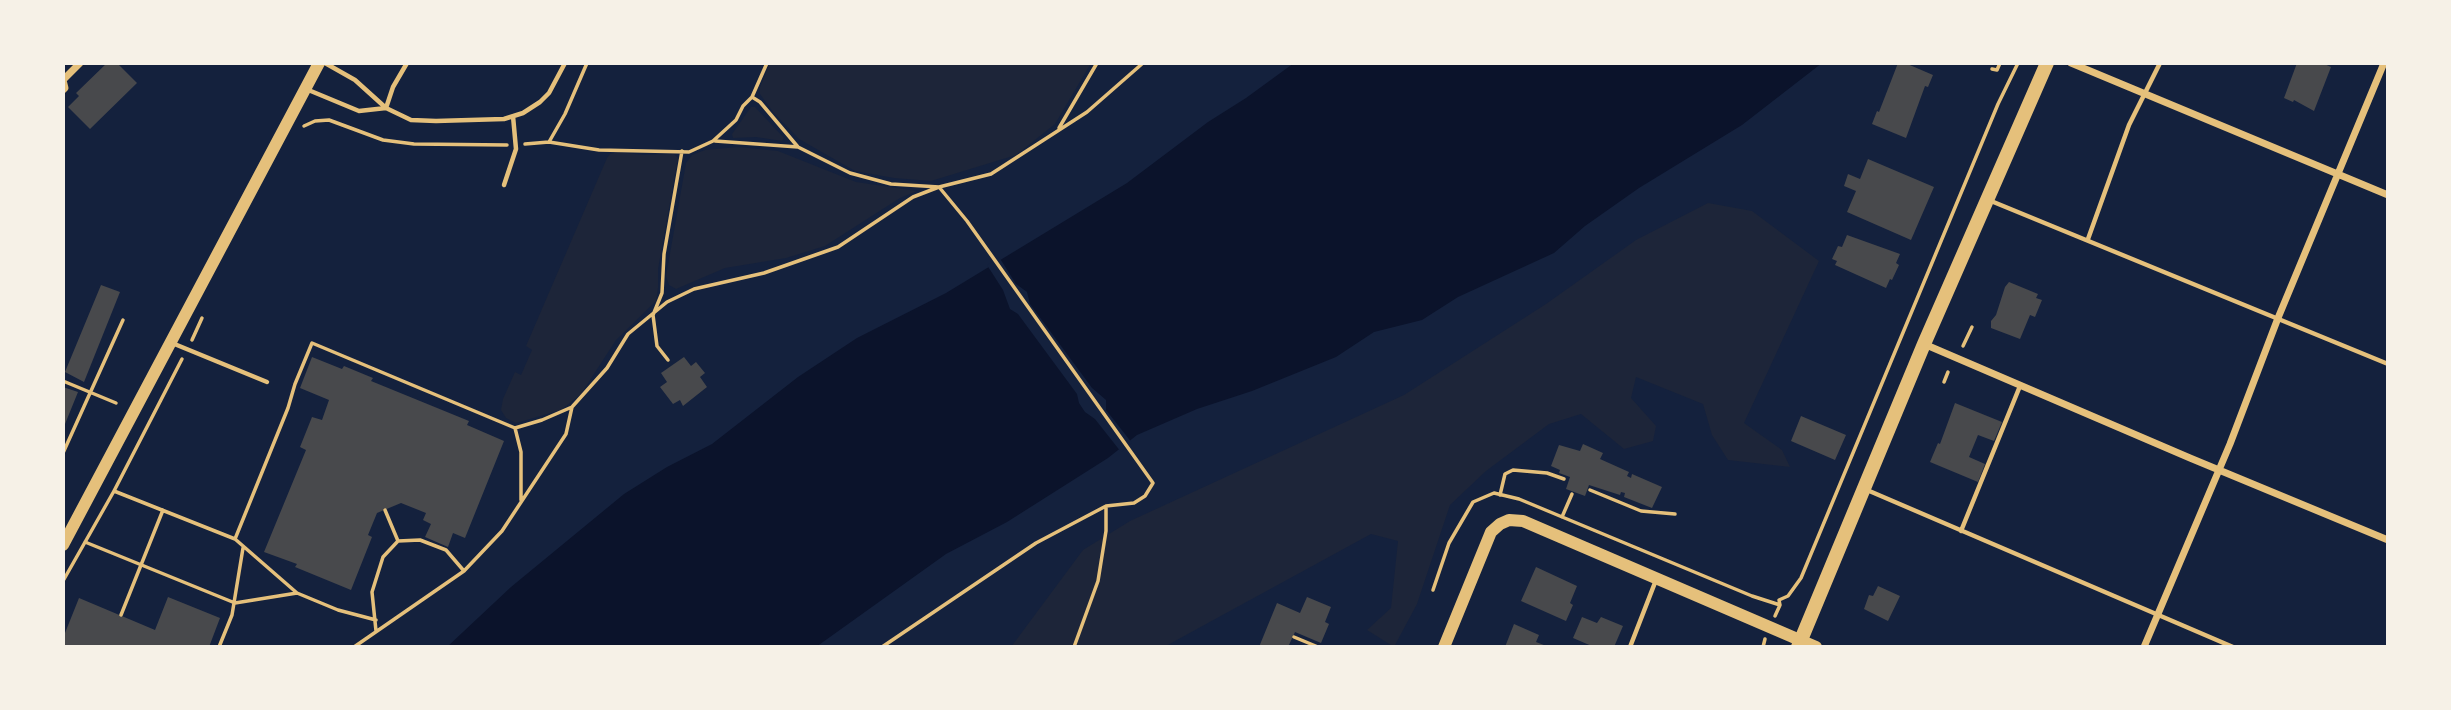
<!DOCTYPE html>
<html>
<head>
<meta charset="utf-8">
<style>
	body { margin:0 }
	#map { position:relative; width:2451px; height:710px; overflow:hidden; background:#14213d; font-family:"Source Sans 3",sans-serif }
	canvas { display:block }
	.frame { position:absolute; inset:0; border:65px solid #f6f1e7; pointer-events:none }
</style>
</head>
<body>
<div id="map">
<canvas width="2451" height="710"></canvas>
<div class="frame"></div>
</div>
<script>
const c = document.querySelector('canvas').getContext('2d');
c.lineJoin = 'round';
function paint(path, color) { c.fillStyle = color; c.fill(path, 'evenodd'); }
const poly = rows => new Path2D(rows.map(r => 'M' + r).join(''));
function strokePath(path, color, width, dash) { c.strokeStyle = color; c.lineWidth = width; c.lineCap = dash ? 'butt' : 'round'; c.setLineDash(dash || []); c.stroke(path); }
paint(poly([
	[770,63,1091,63,1055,124,1016,155,931,181,894,178,855,171,799,139,773,112,760,94,760,87],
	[751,107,755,107,784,138,782,141,756,137,733,138,732,134],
	[738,147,778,151,856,182,917,191,900,198,825,246,786,258,725,268,676,289,669,285,666,276,686,163,692,155,705,150],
	[617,152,644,155,674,154,678,158,658,269,658,288,656,301,616,340,581,394,561,410,516,423,506,418,501,410,503,399,515,372,521,375,532,350,526,346,607,158,610,154],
	[1708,203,1752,211,1819,261,1744,423,1782,450,1790,467,1728,460,1712,435,1703,404,1636,377,1631,398,1656,426,1653,441,1624,449,1581,414,1549,424,1486,471,1450,505,1417,604,1394,647,1367,630,1391,608,1398,541,1371,534,1164,647,1011,647,1083,550,1130,521,1404,395,1546,304,1636,240]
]), '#1d2539');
paint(poly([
	[1294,63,1822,63,1742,125,1639,188,1585,226,1554,253,1458,297,1422,320,1374,332,1336,357,1252,391,1197,409,1137,435,1108,458,1007,522,946,554,816,647,447,647,511,587,624,494,667,467,712,444,798,377,857,338,946,293,1127,183,1208,122,1246,98]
]), '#0b132b');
paint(poly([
	[999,257,1016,284,1027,292,1030,304,1092,388,1106,400,1106,410,1132,443,1121,452,1095,419,1085,412,1079,403,1077,394,1018,314,1010,309,1003,290,987,265]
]), '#14213d');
paint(poly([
	[107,63,117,63,137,83,90,129,68,107,79,96,76,93],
	[1898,63,1905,63,1933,75,1928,87,1925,86,1906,138,1872,124,1877,111,1879,112],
	[2297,63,2322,63,2331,67,2314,111,2294,100,2293,102,2284,98],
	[1868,159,1934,187,1911,240,1847,212,1856,191,1844,186,1848,174,1860,179],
	[1847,235,1900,254,1896,263,1899,265,1892,280,1890,279,1886,288,1835,265,1837,261,1832,259,1838,246,1842,247],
	[2009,282,2038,294,2036,298,2042,300,2035,317,2030,315,2020,339,1991,328,1991,321,1996,315,2005,287],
	[101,285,120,292,84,382,65,372],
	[312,357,342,369,344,366,373,378,371,381,469,421,467,425,504,441,465,538,453,533,448,547,425,537,431,524,423,520,426,513,401,503,377,513,368,535,372,537,351,590,295,567,297,564,264,552,306,450,300,447,312,417,322,420,329,400,300,388],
	[684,357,691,366,696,362,705,373,700,377,707,387,683,406,680,400,673,404,660,387,667,382,661,373],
	[63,387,78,392,63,429],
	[1955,403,2002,422,1994,441,1978,435,1969,457,1985,464,1978,482,1930,462,1938,443,1940,444],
	[1801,416,1846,435,1835,460,1791,441],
	[1583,444,1603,453,1600,459,1629,472,1627,476,1631,478,1632,474,1662,487,1652,508,1624,497,1625,493,1621,492,1620,495,1589,485,1585,496,1566,489,1570,477,1559,473,1560,470,1551,466,1559,445,1580,451],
	[1536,567,1577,586,1570,603,1573,605,1566,621,1521,601],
	[1878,586,1900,596,1888,621,1864,609,1869,595,1873,596],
	[168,597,220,618,209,647,63,647,63,638,79,598,155,630],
	[1307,597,1331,607,1325,622,1329,624,1321,643,1295,632,1288,647,1259,647,1277,603,1300,613],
	[1582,617,1597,623,1601,617,1623,626,1614,647,1594,647,1573,638],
	[1514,624,1539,635,1536,642,1549,647,1505,647]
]), '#48494c');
strokePath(poly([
	[1992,69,1997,70,2000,63],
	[752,97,760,102,798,147,850,173,891,184,939,187,967,221,1153,483,1145,496,1134,503,1106,506,1036,543,882,647],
	[304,126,315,121,329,120,383,140,414,144,507,145],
	[1059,128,1097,63],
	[715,141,798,147],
	[549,142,565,114,587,63],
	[525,144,549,142,599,150,689,152,713,141,736,120,743,106,752,97,767,63],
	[192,340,202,318],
	[1963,346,1972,327],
	[668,360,657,346,653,315,662,293,664,254,682,151],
	[63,381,116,403],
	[1944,382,1948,372],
	[515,428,521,452,521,500],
	[63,453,123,320],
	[1590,490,1641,511,1675,514],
	[114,491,235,539],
	[1500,495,1505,474,1513,470,1547,473,1564,479],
	[385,510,398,541],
	[1562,517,1572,494],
	[85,542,235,603,297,593],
	[63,581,114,491,182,359],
	[1433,590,1449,543,1473,502,1494,493,1519,499,1752,596,1780,605],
	[121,615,163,510],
	[1775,616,1780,605,1779,600,1788,596,1801,578,1998,104,2018,63],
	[376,620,338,610,297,593,235,539,288,408,295,384,312,343,515,428,542,420,572,407],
	[376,631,372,592,383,557,398,541,420,540,446,550,464,571],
	[1294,637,1318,647],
	[219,647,232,615,243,548],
	[354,647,464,571,502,531,566,434,572,407,607,368,628,334,667,302,694,289,764,273,838,247,913,197,939,187,991,174,1087,112,1143,63],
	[1074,647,1098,581,1106,531,1106,506],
	[1763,647,1765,639]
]), '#e5c07b', 3.5);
strokePath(poly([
	[325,63,355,80,386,108,411,120,436,121,504,119,523,113,540,102,549,93,565,63],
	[306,89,359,111,386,108],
	[386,108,393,87,407,63],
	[504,185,516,149,513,116],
	[1991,201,2388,364],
	[2088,239,2129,125,2160,63],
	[172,343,267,382],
	[1867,490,2233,647],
	[1961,531,2020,386],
	[1630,647,1656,580]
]), '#e5c07b', 4.5);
strokePath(poly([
	[2071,63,2388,195],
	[63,90,65,88,63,80,80,63],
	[1924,344,2190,458,2388,540],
	[2144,647,2230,444,2278,318,2384,63]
]), '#e5c07b', 7);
strokePath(poly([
	[63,545,319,63],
	[1444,647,1491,532,1500,524,1509,520,1523,521,1816,647]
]), '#e5c07b', 12);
strokePath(poly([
	[1798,647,1924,344,2047,63]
]), '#e5c07b', 14);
</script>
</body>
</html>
